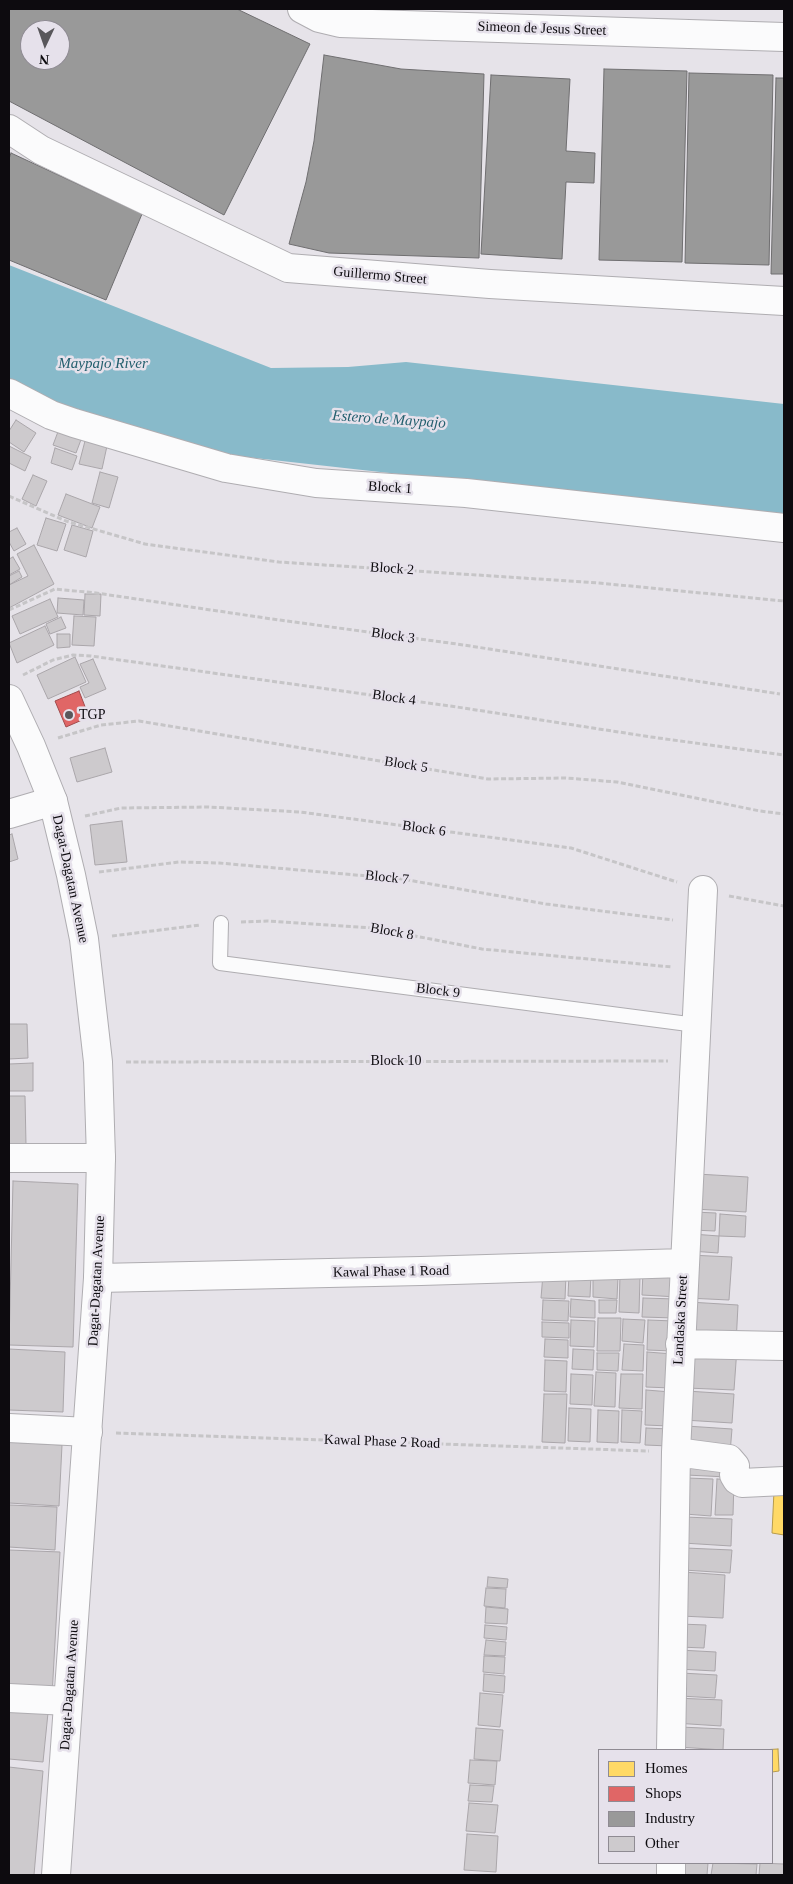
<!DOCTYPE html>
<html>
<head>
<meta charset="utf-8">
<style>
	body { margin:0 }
	#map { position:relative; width:793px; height:1884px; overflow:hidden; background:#e6e3e9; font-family:"Times New Roman",serif }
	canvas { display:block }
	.frame { position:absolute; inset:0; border:10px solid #0d0b0f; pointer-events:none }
	.legend { position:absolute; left:598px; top:1749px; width:175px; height:115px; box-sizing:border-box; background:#e6e1eb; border:1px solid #8f8b93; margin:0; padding:6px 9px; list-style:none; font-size:15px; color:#0d0b0f }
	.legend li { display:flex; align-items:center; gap:10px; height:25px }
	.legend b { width:25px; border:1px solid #8f8b93 }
	.north { position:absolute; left:20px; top:20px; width:50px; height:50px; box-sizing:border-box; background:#e6e1eb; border:1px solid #8f8b93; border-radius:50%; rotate:183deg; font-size:14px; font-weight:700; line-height:20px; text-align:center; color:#0d0b0f }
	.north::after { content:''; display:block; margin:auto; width:18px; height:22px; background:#59575b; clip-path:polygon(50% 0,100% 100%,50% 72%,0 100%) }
</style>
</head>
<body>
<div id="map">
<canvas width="793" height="1884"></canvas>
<div class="frame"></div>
<ul class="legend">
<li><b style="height:14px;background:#ffd966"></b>Homes</li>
<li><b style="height:14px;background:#e06666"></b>Shops</li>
<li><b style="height:14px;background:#999"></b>Industry</li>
<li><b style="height:14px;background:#cdcacd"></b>Other</li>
</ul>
<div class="north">N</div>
</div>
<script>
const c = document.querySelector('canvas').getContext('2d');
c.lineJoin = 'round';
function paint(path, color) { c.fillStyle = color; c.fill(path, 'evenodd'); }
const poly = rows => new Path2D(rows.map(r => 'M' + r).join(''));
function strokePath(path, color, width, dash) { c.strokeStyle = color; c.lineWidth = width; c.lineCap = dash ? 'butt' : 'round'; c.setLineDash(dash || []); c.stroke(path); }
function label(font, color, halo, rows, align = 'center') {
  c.font = font + ' "Times New Roman",serif'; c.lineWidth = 5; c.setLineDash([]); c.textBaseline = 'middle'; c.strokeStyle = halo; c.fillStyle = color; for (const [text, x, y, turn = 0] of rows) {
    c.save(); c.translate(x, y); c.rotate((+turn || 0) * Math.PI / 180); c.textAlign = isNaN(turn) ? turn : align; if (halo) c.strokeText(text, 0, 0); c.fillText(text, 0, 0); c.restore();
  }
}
paint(poly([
	[9,265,271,368,348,367,406,362,784,404,784,517,201,452,89,421,9,386]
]), '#88baca');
const homes = poly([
	[774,1491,784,1492,784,1535,772,1533,774,1491],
	[778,1749,779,1771,772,1772,772,1750,761,1750,778,1749]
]);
paint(homes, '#ffd966');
strokePath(homes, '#b69b4c', 1);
const shops = poly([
	[79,691,89,717,66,727,55,701,79,691]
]);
paint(shops, '#e06666');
strokePath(shops, '#a14b4c', 1);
const industry = poly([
	[9,9,237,9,310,44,224,215,9,101,9,9],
	[30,30,60,30,60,60,30,60,30,30],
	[324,55,401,69,484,74,479,258,329,253,289,244,306,182,314,141,324,55],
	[604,69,687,71,682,262,599,260,604,69],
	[689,73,773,75,769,265,685,263,689,73],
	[491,75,570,79,566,151,595,153,594,183,566,182,562,259,481,254,491,75],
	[776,78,784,78,784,274,771,274,776,78],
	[11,153,142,214,106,300,9,260,9,159,11,153]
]);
paint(industry, '#999');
strokePath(industry, '#6f6e70', 1);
const building = poly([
	[16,420,36,433,24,452,9,442,9,431,16,420],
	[59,429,82,437,76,453,53,445,59,429],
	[85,441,107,446,102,469,79,464,85,441],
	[9,446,31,457,25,471,9,463,9,446],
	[55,448,77,456,72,470,51,463,55,448],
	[100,472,118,477,109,508,92,503,100,472],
	[33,475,47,481,36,506,22,499,33,475],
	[66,494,100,507,92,528,58,515,66,494],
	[46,518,66,524,57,551,37,545,46,518],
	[72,525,93,531,86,557,64,550,72,525],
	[17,528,26,544,14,551,9,542,9,532,17,528],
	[34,545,54,584,9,608,9,585,28,576,17,554,34,545],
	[13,557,20,569,9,575,9,559,13,557],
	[19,571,22,577,9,585,9,576,19,571],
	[85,594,101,594,100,616,84,615,85,594],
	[58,598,84,600,83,615,57,613,58,598],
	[50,599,58,617,20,634,12,616,50,599],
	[74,616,96,617,94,646,72,645,74,616],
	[61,617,66,628,50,634,46,624,61,617],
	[45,626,54,645,17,663,9,643,45,626],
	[57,634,70,634,70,647,57,648,57,634],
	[75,657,86,682,48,699,37,675,75,657],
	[93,659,106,689,85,698,80,687,89,683,80,664,93,659],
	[105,748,112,772,77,782,70,758,105,748],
	[122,821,127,862,95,865,90,825,122,821],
	[12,834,18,859,9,862,9,835,12,834],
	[9,1024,27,1024,28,1058,9,1059,9,1024],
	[33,1063,33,1091,9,1091,9,1064,33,1063],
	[9,1096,25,1096,26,1145,9,1145,9,1096],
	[697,1174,748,1177,746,1212,695,1209,697,1174],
	[13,1181,78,1184,73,1347,9,1345,13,1181],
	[693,1212,716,1213,715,1231,692,1230,693,1212],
	[720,1214,746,1216,745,1237,719,1236,720,1214],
	[692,1234,719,1236,718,1253,691,1251,692,1234],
	[689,1255,732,1257,729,1300,687,1298,689,1255],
	[643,1271,679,1272,678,1297,642,1295,643,1271],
	[543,1274,566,1275,565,1299,541,1298,543,1274],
	[569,1274,591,1275,590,1297,568,1296,569,1274],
	[620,1275,640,1276,639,1313,619,1312,620,1275],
	[593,1276,618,1276,617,1299,593,1297,593,1276],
	[643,1298,676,1299,675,1318,642,1317,643,1298],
	[571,1299,595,1301,595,1318,570,1317,571,1299],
	[543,1300,569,1301,568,1321,542,1320,543,1300],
	[599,1300,617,1300,616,1313,599,1313,599,1300],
	[689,1302,738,1305,736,1344,687,1341,689,1302],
	[598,1318,621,1318,620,1351,597,1351,598,1318],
	[623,1319,645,1320,643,1343,622,1341,623,1319],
	[571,1320,595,1321,594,1347,570,1346,571,1320],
	[648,1320,674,1321,673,1351,647,1350,648,1320],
	[542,1322,569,1323,569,1338,542,1337,542,1322],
	[545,1339,568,1340,568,1358,544,1357,545,1339],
	[624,1344,644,1345,643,1371,622,1370,624,1344],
	[689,1345,737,1348,734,1390,687,1388,689,1345],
	[9,1349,65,1352,63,1412,9,1410,9,1349],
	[573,1349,594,1350,593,1370,572,1369,573,1349],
	[647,1352,673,1354,671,1388,646,1387,647,1352],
	[597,1353,619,1353,618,1371,597,1370,597,1353],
	[545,1360,567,1361,566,1392,544,1391,545,1360],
	[596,1372,616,1373,615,1407,594,1406,596,1372],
	[571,1374,593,1375,592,1405,570,1404,571,1374],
	[621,1374,643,1374,642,1409,619,1408,621,1374],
	[646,1390,671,1392,669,1426,645,1425,646,1390],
	[686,1391,734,1394,732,1423,684,1420,686,1391],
	[544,1394,567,1394,565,1443,542,1442,544,1394],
	[569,1408,591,1409,590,1442,568,1441,569,1408],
	[598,1410,619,1411,618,1443,597,1442,598,1410],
	[622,1410,642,1411,640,1443,621,1442,622,1410],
	[686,1426,732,1429,730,1453,685,1451,686,1426],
	[646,1428,670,1429,669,1446,645,1445,646,1428],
	[9,1442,62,1445,59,1506,9,1503,9,1442],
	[686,1458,728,1460,727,1477,686,1475,686,1458],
	[687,1478,713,1479,711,1516,685,1514,687,1478],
	[717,1479,734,1480,733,1515,715,1515,717,1479],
	[9,1505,57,1507,55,1550,9,1547,9,1505],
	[685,1517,732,1519,731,1546,683,1543,685,1517],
	[685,1548,732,1550,730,1573,684,1570,685,1548],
	[9,1550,60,1552,52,1696,9,1693,9,1550],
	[683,1572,725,1575,723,1618,681,1616,683,1572],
	[488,1577,508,1579,507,1588,487,1587,488,1577],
	[486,1588,506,1589,505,1608,484,1606,486,1588],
	[486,1607,508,1609,507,1624,485,1623,486,1607],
	[680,1624,706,1625,704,1648,679,1647,680,1624],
	[485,1625,507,1627,506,1640,484,1638,485,1625],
	[486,1640,506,1642,505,1656,484,1655,486,1640],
	[679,1650,716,1652,715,1671,678,1669,679,1650],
	[484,1656,505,1657,504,1674,483,1672,484,1656],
	[681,1673,717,1675,715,1698,680,1696,681,1673],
	[484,1674,505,1676,504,1693,483,1691,484,1674],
	[480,1693,503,1695,500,1727,478,1725,480,1693],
	[675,1698,722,1700,721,1726,674,1723,675,1698],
	[9,1709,48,1713,43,1762,9,1759,9,1709],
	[680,1727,724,1729,723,1750,679,1747,680,1727],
	[476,1728,503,1730,500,1761,474,1759,476,1728],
	[470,1760,497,1761,495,1785,468,1783,470,1760],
	[9,1767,43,1771,34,1875,9,1875,9,1767],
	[470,1785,494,1786,492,1802,468,1801,470,1785],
	[469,1803,498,1805,495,1833,466,1831,469,1803],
	[467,1834,498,1836,496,1872,464,1870,467,1834],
	[683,1863,708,1863,707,1875,681,1875,683,1863],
	[713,1863,757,1864,756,1875,711,1875,713,1863],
	[760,1863,784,1864,784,1875,759,1875,760,1863]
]);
paint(building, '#cdcacd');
strokePath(building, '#aaa6aa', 1);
const lane = poly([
	[221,923,220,963,696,1025]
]);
const street = poly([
	[302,9,319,18,340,23,784,37],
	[9,129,41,150,288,268,490,284,784,301],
	[9,393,51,415,74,423,226,468,316,483,466,493,784,528],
	[9,814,53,801],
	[9,1158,101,1158],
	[98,1278,421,1271,684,1263],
	[680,1344,784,1346],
	[9,1428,88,1432],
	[676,1452,729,1459,735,1466,734,1475,737,1480,742,1483,784,1481],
	[9,1698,68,1701],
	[671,1750,676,1452,703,890],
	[671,1863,671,1875]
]);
const secondary = poly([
	[9,699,31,746,53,801,71,875,84,939,98,1062,101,1158,98,1278,56,1875]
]);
strokePath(lane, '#afadb1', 16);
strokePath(street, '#afadb1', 30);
strokePath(secondary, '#afadb1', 30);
strokePath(poly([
	[9,496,66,521,145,544,279,562,599,583,784,601],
	[9,610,55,589,96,593,279,620,457,644,780,694],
	[23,675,53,660,73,655,91,656,457,707,651,737,784,755],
	[58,738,101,725,139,721,488,779,566,778,617,782,760,811,784,814],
	[85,816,121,808,209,807,300,812,571,848,677,882],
	[99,872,179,862,219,863,402,879,546,904,673,920],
	[729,896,784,906],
	[241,922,267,921,374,928,482,949,672,967],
	[112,936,200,925],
	[126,1062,668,1061],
	[116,1433,649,1451]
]), '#c6c5c7', 3, [5, 2.5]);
strokePath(lane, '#fbfbfc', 14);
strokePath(street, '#fbfbfc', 28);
strokePath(secondary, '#fbfbfc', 28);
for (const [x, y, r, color] of [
	[69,715,5,"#59575b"]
]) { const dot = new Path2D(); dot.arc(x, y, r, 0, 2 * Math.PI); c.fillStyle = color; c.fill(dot); strokePath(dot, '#e6e1eb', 2); }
label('14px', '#0d0b0f', '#e6e1eb', [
	["Simeon de Jesus Street",542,29,2],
	["Guillermo Street",380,276,5],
	["Block 1",390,488,4],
	["Block 2",392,569,4],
	["Block 3",393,636,8],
	["Block 4",394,698,8],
	["Block 5",406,765,9],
	["Block 6",424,829,8],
	["Block 7",387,878,6],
	["Dagat-Dagatan Avenue",70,879,78],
	["Block 8",392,932,10],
	["Block 9",438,991,7],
	["Block 10",396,1061],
	["Kawal Phase 1 Road",391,1272,-1],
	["Dagat-Dagatan Avenue",97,1281,-87],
	["Landaska Street",681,1320,-87],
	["Kawal Phase 2 Road",382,1442,2],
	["Dagat-Dagatan Avenue",70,1685,-86]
]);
label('14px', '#0d0b0f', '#e6e1eb', [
	["TGP",79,715]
], 'left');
label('italic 15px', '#235f6e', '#e6e1eb', [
	["Maypajo River",103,364],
	["Estero de Maypajo",389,420,4]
]);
</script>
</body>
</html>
